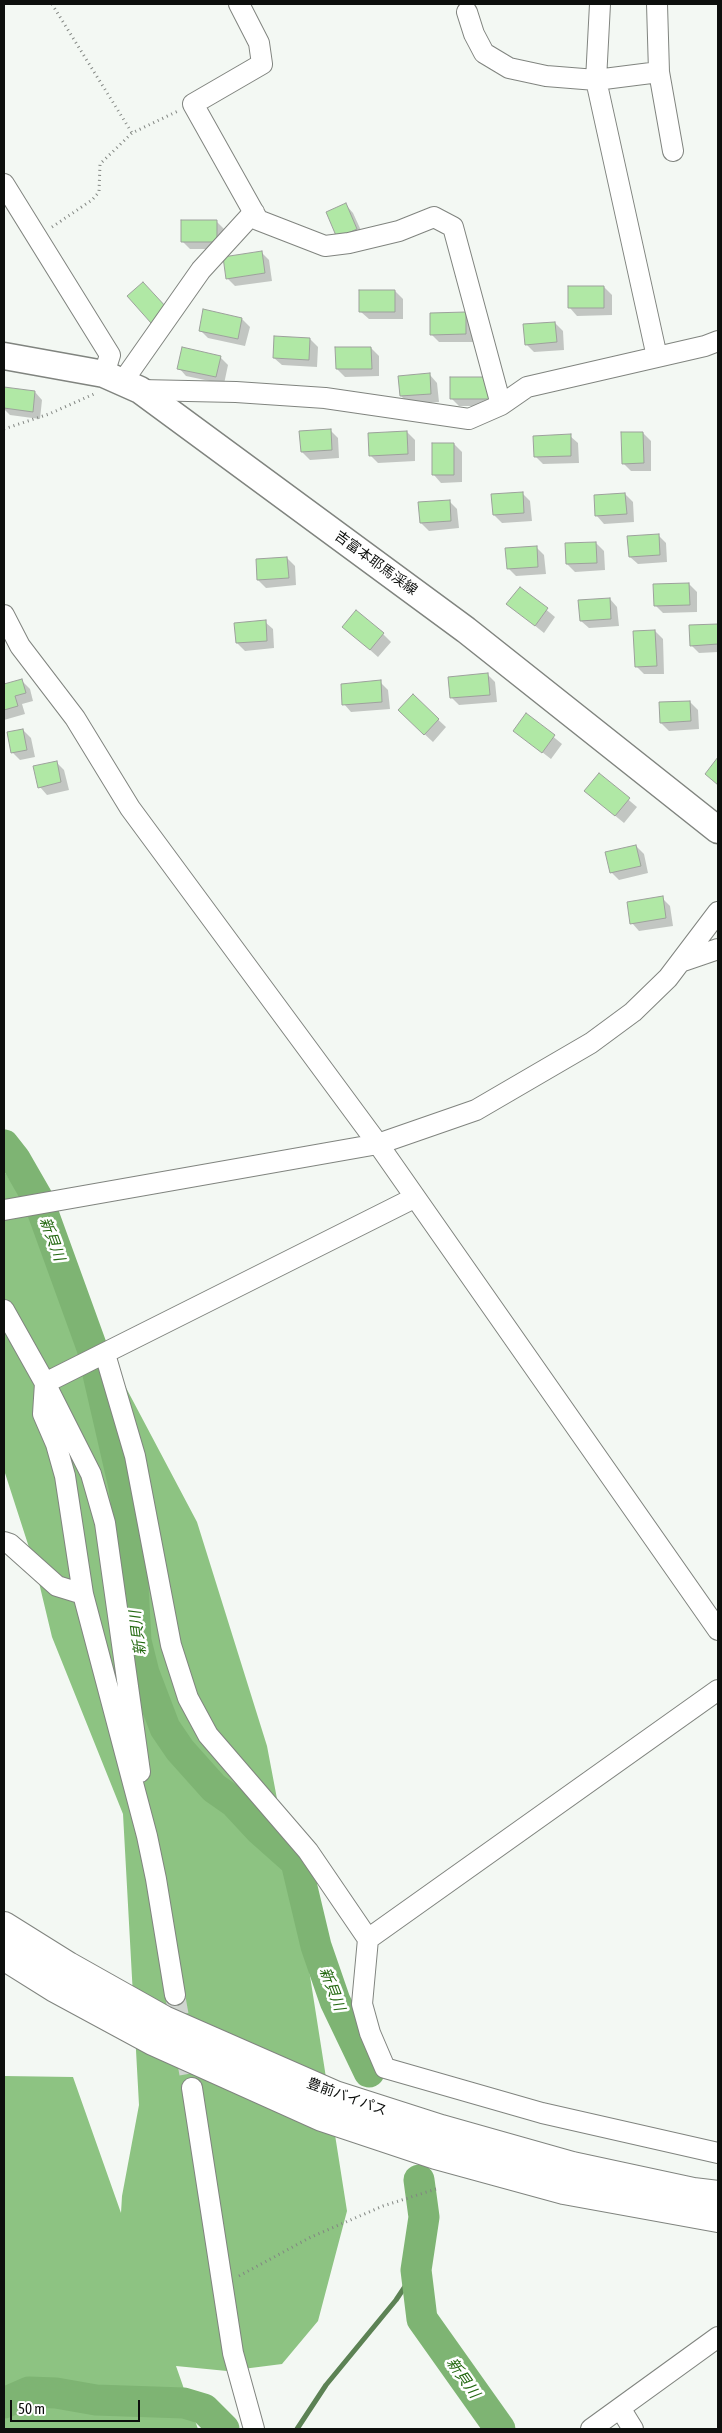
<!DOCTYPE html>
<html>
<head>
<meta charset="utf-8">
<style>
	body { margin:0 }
	#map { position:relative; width:722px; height:2433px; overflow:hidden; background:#f3f8f3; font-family:"Asap Condensed",sans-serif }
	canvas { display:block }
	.frame { position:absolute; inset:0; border:5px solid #0d0f0d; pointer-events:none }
	.scale { position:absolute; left:10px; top:2400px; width:130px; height:22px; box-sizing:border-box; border:2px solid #0d0f0d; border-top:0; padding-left:6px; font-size:15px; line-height:18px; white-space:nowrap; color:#0d0f0d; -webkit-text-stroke:4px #fff; paint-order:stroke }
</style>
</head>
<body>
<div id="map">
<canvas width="722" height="2433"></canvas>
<div class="frame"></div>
<div class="scale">50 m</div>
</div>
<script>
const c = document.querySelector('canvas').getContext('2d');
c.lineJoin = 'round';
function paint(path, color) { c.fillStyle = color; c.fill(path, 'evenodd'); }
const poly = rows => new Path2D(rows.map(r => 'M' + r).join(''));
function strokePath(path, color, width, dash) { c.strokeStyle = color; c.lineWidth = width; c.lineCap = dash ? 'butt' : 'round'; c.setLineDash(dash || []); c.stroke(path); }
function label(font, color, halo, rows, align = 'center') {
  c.font = font + ' "Asap Condensed","Noto Sans JP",sans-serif'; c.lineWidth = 5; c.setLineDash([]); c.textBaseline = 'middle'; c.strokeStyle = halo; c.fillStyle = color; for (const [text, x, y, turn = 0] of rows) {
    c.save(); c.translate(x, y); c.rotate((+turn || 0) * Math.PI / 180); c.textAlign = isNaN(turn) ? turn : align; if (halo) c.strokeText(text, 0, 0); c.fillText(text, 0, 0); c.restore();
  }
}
paint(poly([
	[4,1171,41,1227,197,1522,267,1746,307,1957,347,2211,318,2321,282,2364,227,2371,176,2366,198,2429,4,2429,4,2076,73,2077,121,2213,122,2196,139,2105,123,1814,52,1637,35,1566,4,1470]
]), '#8dc382');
paint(poly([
	[346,205,353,213,364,237,346,245],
	[216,221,224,229,224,249,190,249,182,241],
	[261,252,269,260,272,281,235,286,227,278],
	[604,287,612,295,612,315,577,316,570,308],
	[395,291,403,299,403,319,369,319,361,312],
	[465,314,473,322,473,342,439,342,431,334],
	[242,319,250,327,245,346,208,338,200,330],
	[555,323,563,331,564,350,534,352,526,344],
	[310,339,318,347,317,367,282,365,274,358],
	[371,348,379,356,379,376,345,377,337,369],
	[220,357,228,365,224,384,186,376,179,368],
	[430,375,437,383,439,402,409,404,401,396],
	[489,379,497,406,459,406,451,398],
	[5,388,35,392,42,400,40,419,10,415,4,409],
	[330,430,338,438,339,458,310,460,302,452],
	[407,432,415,440,415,461,378,463,370,455],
	[643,433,651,441,651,471,631,471,623,463],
	[570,436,578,443,579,463,543,464,535,456],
	[454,444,462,452,462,482,441,483,434,475],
	[522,493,530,501,532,521,502,523,494,515],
	[625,494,633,502,634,522,604,524,597,516,595,497],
	[449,501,457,509,459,528,429,531,421,523],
	[658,535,666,543,667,562,638,564,630,557],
	[596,543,604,551,605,570,575,572,567,564],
	[536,547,544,555,546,574,516,576,508,568],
	[287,558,295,566,296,585,266,588,258,580],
	[689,584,697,592,697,612,663,613,655,605],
	[520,588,555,617,544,633,508,604],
	[610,599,617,607,619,626,589,628,581,621],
	[265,622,273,629,274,648,245,651,237,643],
	[718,625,718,652,699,653,691,645,690,626],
	[344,627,383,634,391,642,378,657],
	[655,631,663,639,664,674,644,674,636,666],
	[487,674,495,682,497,702,459,705,451,697],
	[22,681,30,689,33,701,22,704,25,714,4,720,4,686],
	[380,682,388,690,390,709,351,712,344,704],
	[413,696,446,727,433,742,407,718],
	[690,702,698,710,699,729,669,731,661,723],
	[527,715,562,744,551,759,515,731],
	[23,730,31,738,35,757,20,760,12,752],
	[56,762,64,770,69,790,47,795,40,787],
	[599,775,637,807,624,823,585,791],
	[636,846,644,854,648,873,619,880,611,872],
	[662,898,670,906,673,926,639,931,632,923]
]), '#0003');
strokePath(poly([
	[297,2429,326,2385,396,2300,416,2270]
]), '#5c8254', 5);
strokePath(poly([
	[4,1145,15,1159,38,1199,92,1348,124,1487,130,1529,136,1641,144,1673,165,1728,180,1750,214,1788,234,1802,260,1830,296,1862,316,1946,335,2001,369,2072],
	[419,2180,424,2217,416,2270,422,2319,500,2429],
	[4,2403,29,2392,56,2393,96,2400,184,2403,204,2409,224,2429]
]), '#7eb473', 31);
const building = poly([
	[346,203,357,229,337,238,326,212,346,203],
	[181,220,217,220,217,242,181,242,181,220],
	[262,251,265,273,226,279,223,257,262,251],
	[143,282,167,308,151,323,127,296,143,282],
	[568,286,604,286,604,308,568,308,568,286],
	[359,290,395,290,395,312,359,312,359,290],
	[203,309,242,318,238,339,199,331,203,309],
	[466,312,466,334,430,335,430,313,466,312],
	[555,322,557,342,525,345,523,324,555,322],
	[274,336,310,338,309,360,273,358,274,336],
	[182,347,221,356,216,377,177,369,182,347],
	[335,347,371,347,372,369,336,369,335,347],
	[430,373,431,394,400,396,398,376,430,373],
	[450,377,490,377,490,399,450,399,450,377],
	[4,387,35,391,33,412,4,408,4,387],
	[331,429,332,450,301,452,299,431,331,429],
	[407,431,408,454,369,456,368,433,407,431],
	[621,432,643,432,644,463,622,464,621,432],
	[571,434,571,456,534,457,533,436,571,434],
	[432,443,454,443,454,475,432,475,432,443],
	[523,492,524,513,493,515,491,494,523,492],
	[625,493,627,514,595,516,594,495,625,493],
	[450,500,451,521,420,523,418,502,450,500],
	[659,534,660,555,629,557,627,536,659,534],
	[596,542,597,563,566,564,565,543,596,542],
	[537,546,538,567,507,569,505,548,537,546],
	[287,557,289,578,257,580,256,559,287,557],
	[689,583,690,605,654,606,653,584,689,583],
	[520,587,548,608,535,626,506,604,520,587],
	[610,598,611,619,580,621,578,600,610,598],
	[356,610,384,633,370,650,342,627,356,610],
	[266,620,267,641,236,643,234,623,266,620],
	[718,624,718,644,690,646,689,625,718,624],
	[655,630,657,666,635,667,633,631,655,630],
	[488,673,490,695,450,698,448,677,488,673],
	[22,679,26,693,15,696,18,706,4,710,4,684,22,679],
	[381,680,382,702,342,705,341,684,381,680],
	[413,694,439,719,424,735,398,710,413,694],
	[690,701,691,721,660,723,659,702,690,701],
	[526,713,555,735,542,753,513,731,526,713],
	[23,729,27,750,11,753,7,732,23,729],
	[718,757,718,785,705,774,718,757],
	[57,761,61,782,38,788,33,766,57,761],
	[599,773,630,798,615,816,584,791,599,773],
	[636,845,641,866,610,873,605,852,636,845],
	[663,896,666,918,630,924,627,902,663,896]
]);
paint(building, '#b0e8a5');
strokePath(building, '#9da19c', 1);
strokePath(poly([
	[175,1995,192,2088]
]), '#d0d5d0', 20, [20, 10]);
const minor = poly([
	[239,4,259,43,262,64,193,104,258,220,325,246,349,243,399,231,434,217,453,227,501,405],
	[600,4,596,80,657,357],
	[657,4,659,72],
	[467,12,474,34,484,53,509,68,546,76,596,80,659,72,673,151],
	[4,184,110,355,104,374],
	[123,381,201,270,254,212],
	[140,390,236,392,325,398,469,419,501,405,527,387,705,346,718,341],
	[4,615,20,646,75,718,130,808,378,1144,718,1630],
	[680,962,718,949],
	[4,1210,378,1144,476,1110,591,1043,633,1012,668,978,718,912],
	[4,1310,45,1383,91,1474,105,1523,140,1772],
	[105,1354,135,1456,171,1645,188,1698,208,1735,308,1851,368,1939,362,2004,370,2033,385,2068,542,2113,718,2153],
	[45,1383,43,1414,56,1444,65,1476,83,1594,147,1836,156,1879,175,1995],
	[45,1383,414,1198],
	[4,1542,10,1544,57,1586,83,1594],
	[368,1939,718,1690],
	[192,2088,233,2353,254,2429],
	[620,2408,633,2429],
	[591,2429,718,2337]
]);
const major = poly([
	[4,356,104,374,140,390,466,630,718,830]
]);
const highway = poly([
	[4,1926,68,1966,164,2020,335,2095,441,2129,572,2166,693,2192,718,2195],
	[4,1956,55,1988,153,2041,322,2117,436,2155,564,2190,718,2218]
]);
strokePath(minor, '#80847f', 22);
strokePath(major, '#80847f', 29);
strokePath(highway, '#80847f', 30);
strokePath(poly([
	[52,4,132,133],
	[52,227,92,200,99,192,100,164,132,133,178,111],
	[4,429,49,414,94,394],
	[239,2276,311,2237,383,2206,436,2189]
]), '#828682', 3, [1, 4]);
strokePath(minor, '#fff', 20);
strokePath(major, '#fff', 26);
strokePath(highway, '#fff', 28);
label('14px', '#0d0f0d', '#fff', [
	["吉富本耶馬渓線",376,563,36],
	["豊前バイパス",347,2097,20]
]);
label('italic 15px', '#246911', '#fff', [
	["新貝川",52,1239,70],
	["新貝川",138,1633,-97],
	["新貝川",332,1989,69],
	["新貝川",463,2378,55]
]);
</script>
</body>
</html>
